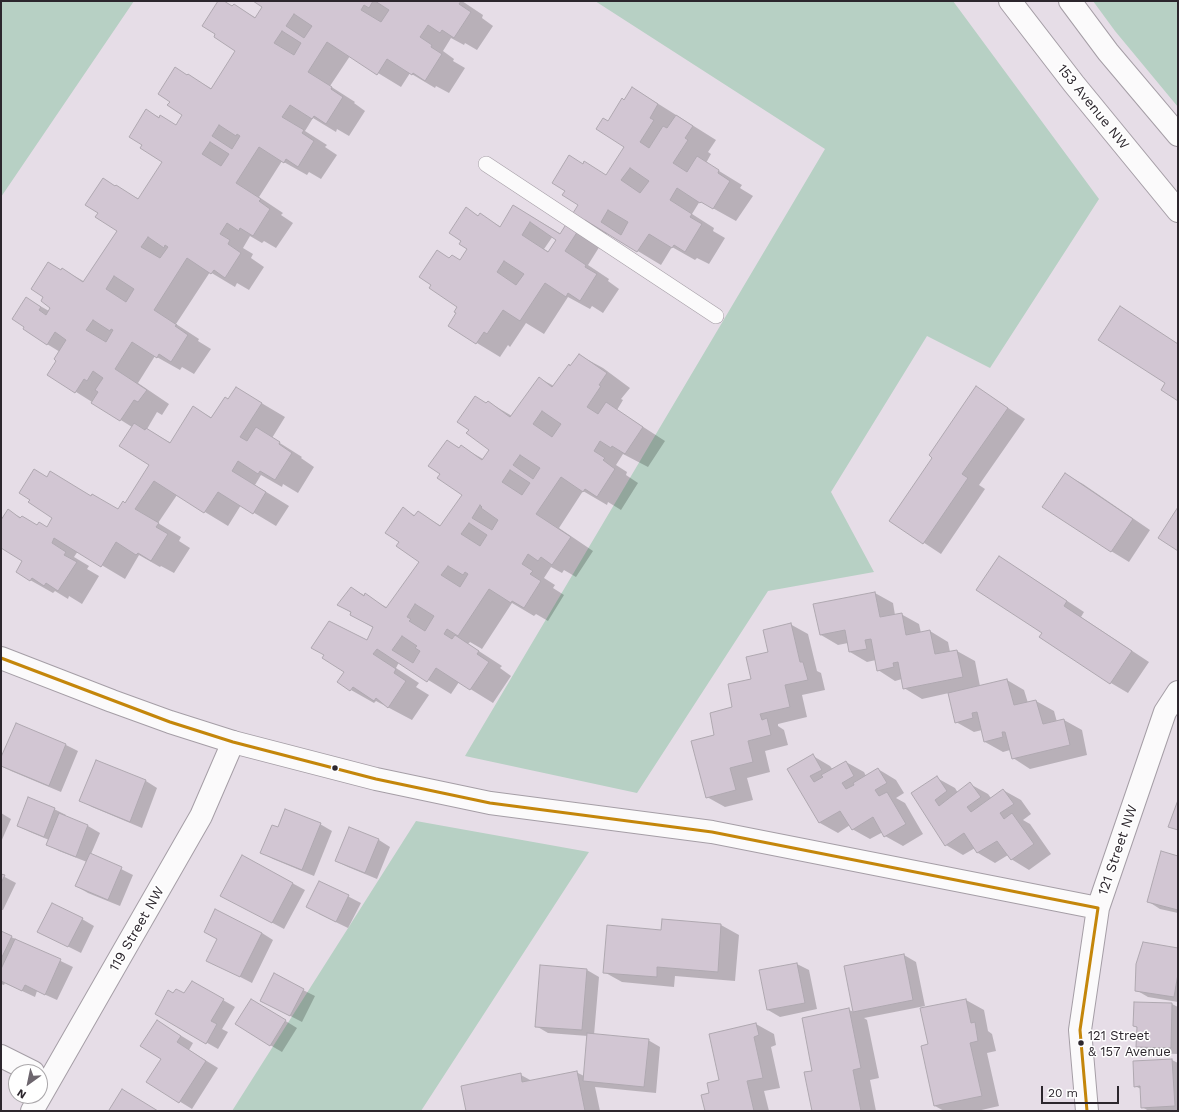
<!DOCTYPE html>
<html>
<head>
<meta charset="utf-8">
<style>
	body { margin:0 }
	#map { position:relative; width:1179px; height:1112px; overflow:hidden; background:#e6dde7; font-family:"Work Sans",sans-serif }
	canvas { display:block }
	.frame { position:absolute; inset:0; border:2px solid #2c262d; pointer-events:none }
	.north { position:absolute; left:8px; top:1064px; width:40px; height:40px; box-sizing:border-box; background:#fff; border:1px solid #aba8ab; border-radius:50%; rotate:213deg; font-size:11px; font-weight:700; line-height:16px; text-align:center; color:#2c262d }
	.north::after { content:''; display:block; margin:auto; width:14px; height:18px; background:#6d666e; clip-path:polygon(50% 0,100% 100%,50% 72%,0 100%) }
	.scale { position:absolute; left:1041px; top:1086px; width:78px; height:18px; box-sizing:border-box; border:2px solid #2c262d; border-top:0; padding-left:5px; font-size:12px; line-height:14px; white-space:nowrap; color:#2c262d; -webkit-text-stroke:3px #fff; paint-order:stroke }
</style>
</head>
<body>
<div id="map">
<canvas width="1179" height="1112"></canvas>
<div class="frame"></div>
<div class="north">N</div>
<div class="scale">20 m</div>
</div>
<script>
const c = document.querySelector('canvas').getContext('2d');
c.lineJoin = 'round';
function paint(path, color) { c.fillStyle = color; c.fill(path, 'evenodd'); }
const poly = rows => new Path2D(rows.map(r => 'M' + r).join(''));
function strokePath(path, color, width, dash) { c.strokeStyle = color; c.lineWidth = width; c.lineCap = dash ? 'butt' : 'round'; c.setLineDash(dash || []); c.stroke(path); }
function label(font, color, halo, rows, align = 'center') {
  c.font = font + ' "Work Sans",sans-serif'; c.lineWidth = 3; c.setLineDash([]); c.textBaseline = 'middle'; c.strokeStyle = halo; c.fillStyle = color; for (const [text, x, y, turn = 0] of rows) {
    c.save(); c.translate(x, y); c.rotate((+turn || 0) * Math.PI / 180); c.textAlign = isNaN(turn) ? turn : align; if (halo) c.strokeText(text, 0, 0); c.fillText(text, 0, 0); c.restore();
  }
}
paint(poly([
	[1,1,134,1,1,197],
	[595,1,953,1,1099,199,990,368,927,336,831,492,874,572,768,591,637,793,465,756,825,149],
	[1093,1,1178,1,1178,107,1115,31],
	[416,821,589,852,421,1111,232,1111]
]), '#b7d0c4');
paint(poly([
	[219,1,223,1,233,7,234,5,256,18,263,6,255,1,462,1,483,15,482,18,493,26,477,50,465,43,464,45,451,38,443,51,454,59,453,61,465,68,449,93,436,86,435,88,410,73,401,87,350,56,330,86,355,102,354,103,365,111,349,136,337,129,336,132,313,118,305,131,327,145,325,147,337,155,321,179,309,172,307,175,282,161,259,197,283,213,281,215,293,223,276,248,264,241,262,243,250,236,243,248,253,254,251,258,264,267,249,290,237,283,235,287,210,272,176,324,199,339,198,341,211,349,194,374,182,367,180,370,155,356,138,383,169,404,162,415,157,412,147,429,171,443,193,407,212,418,229,400,236,388,285,417,272,438,302,457,301,458,314,467,298,493,283,484,282,487,261,475,255,485,289,506,276,526,241,505,228,526,177,495,158,523,181,537,179,541,190,548,174,573,161,566,160,567,139,555,125,579,78,551,74,557,89,566,87,569,99,576,82,604,69,596,68,599,55,591,53,593,30,580,24,561,1,546,1,522,8,511,38,526,47,528,54,517,48,478,119,510,125,504,151,465,132,427,49,375,58,361,60,352,47,344,26,298,49,311,62,269,85,282,118,230,116,187,139,199,163,162,143,145,147,111,176,126,184,114,188,75,212,89,237,51],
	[633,88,716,140,708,152,711,154,706,163,742,185,740,188,753,196,736,221,700,201,692,214,714,228,713,231,725,238,709,264,697,258,695,260,672,247,661,265,608,233,588,265,609,279,608,281,619,289,603,313,592,306,590,309,568,297,544,334,526,323,510,347,508,345,500,357,449,326,458,313,459,306,433,285,450,259,460,261,468,249,462,241,466,209,479,216,480,215,501,227,514,206,561,234,579,205,583,165,607,176,625,146,608,122],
	[553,236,557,239,549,252,544,249],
	[1120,307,1178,344,1178,400,1166,383],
	[579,355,603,368,630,388,621,399,623,400,617,410,665,441,648,467,623,454,616,465,627,472,626,475,638,483,621,510,608,502,607,505,583,491,559,528,593,551,576,577,564,570,562,573,551,567,544,578,555,585,553,588,564,595,548,621,536,614,534,616,512,603,482,649,470,642,468,644,502,666,500,668,511,676,493,703,459,682,451,694,399,662,396,668,419,683,416,687,429,695,412,720,376,701,374,703,351,690,367,642,374,628,351,615,352,613,339,605,351,588,388,608,420,562,400,542,403,509,416,516,418,512,441,526,463,495,441,474,447,441,460,448,462,447,483,459,490,449,487,404,488,402,512,416,539,378,554,386,569,365,571,367],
	[976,387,1025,419,979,485,985,489,941,554,891,521,934,457],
	[1065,474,1083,484,1150,530,1129,562,1111,551],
	[1017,568,1084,612,1081,617,1149,662,1128,693,1111,683,1040,637,1043,633],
	[875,593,893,603,895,615,901,614,919,624,921,633,930,631,948,642,950,652,957,651,975,661,980,686,1007,680,1024,690,1028,703,1036,701,1054,711,1057,722,1064,720,1082,730,1087,755,1030,769,1013,758,1010,750,1003,752,985,742,982,730,974,732,956,722,949,693,922,699,904,688,902,679,895,681,878,670,876,660,867,662,850,652,848,643,838,645,821,635,814,605],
	[790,624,808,634,817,671,821,673,825,690,802,695,807,717,778,724,778,726,784,730,788,745,765,751,770,772,747,778,753,800,725,807,707,797,715,736,769,653],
	[16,724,66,745,78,751,61,792,11,771,1,766,1,760],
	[813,756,830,766,833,770,846,762,864,772,866,776,878,769,896,780,904,793,896,798,905,803,923,834,903,846,885,836,883,832,870,839,852,829,850,825,838,833,820,823,789,770],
	[96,761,146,781,157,788,142,828,92,807,80,800],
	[937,778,955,788,958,793,970,784,988,794,991,798,1003,790,1021,800,1031,814,1023,820,1030,824,1051,854,1029,870,1011,859,1008,855,995,863,978,853,975,848,963,855,946,845,912,793],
	[54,809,66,815,65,817,88,826,100,833,91,854,133,875,120,906,88,893,76,886,87,862,59,851,48,844,49,840,30,832,18,826],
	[1,813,11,819,1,842],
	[320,824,332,831,314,876,273,859,262,853,278,828],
	[349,828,379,840,390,847,377,879,348,867,336,861],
	[242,856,305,890,284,929,233,902],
	[1178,857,1178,913,1160,909,1149,902],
	[1,875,16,883,3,910,1,910],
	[320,882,361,903,348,928,319,914],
	[82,919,94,926,81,953,39,932],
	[663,920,721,925,739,935,735,981,675,976,674,987,622,982,604,972,662,931],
	[1,932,73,967,57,1000,37,991,35,997,5,983,4,985,1,984],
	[262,933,273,940,252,983,207,960],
	[1178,949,1178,1002,1148,997,1136,990],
	[904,955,916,962,925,1006,864,1018,867,1020,879,1078,870,1080,876,1111,813,1111,814,1071,849,1010,854,1012,845,966],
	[797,964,809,970,817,1009,780,1017,768,1010],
	[587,970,599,977,594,1035,648,1040,660,1047,656,1093,595,1087,600,1111,467,1111,521,1075,532,1081,576,1072,584,1076,588,1036,548,1033,536,1026],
	[192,982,235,1007,222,1029,228,1032,218,1049,156,1014,174,994,185,995],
	[303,990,315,996,302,1022,273,1007],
	[966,1000,984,1010,988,1031,992,1034,996,1051,987,1053,999,1106,977,1111,944,1111,935,1106,922,1046,929,1045],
	[1172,1004,1178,1007,1178,1054,1149,1053,1137,1046,1138,1028,1134,1026],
	[263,1007,297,1028,282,1052,270,1045],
	[157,1021,193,1043,189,1050,218,1068,192,1109,148,1082,163,1059],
	[756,1024,774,1034,776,1045,771,1047,780,1088,764,1091,769,1111,706,1111,711,1094],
	[1172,1060,1178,1063,1178,1111,1149,1111,1142,1107,1141,1089,1135,1086,1134,1062]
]), '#0003');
const building = poly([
	[218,1,224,1,232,6,234,4,255,18,262,7,253,1,373,1,369,8,364,5,361,10,381,22,389,10,375,1,461,1,459,4,471,12,454,38,442,30,440,33,428,25,420,37,432,45,431,47,442,54,425,81,413,73,412,75,387,59,377,75,327,42,308,72,332,87,331,89,343,97,326,124,314,116,312,119,290,105,282,117,304,130,302,133,314,141,298,167,286,159,284,163,259,147,236,183,261,199,259,201,270,209,253,236,240,228,239,231,227,223,220,234,230,240,228,244,241,253,225,278,214,270,211,274,187,258,154,310,177,325,175,326,188,335,171,362,159,354,157,358,132,342,115,369,147,390,138,402,134,400,120,421,91,403,98,392,95,390,103,378,93,371,87,381,84,379,75,393,47,375,56,361,54,359,66,340,55,332,47,345,23,329,24,327,12,319,26,297,41,307,39,310,46,315,50,308,41,301,43,297,31,289,48,262,61,270,62,268,83,282,117,231,95,217,98,213,85,205,103,178,115,186,116,185,138,199,162,162,140,148,142,145,129,137,146,109,159,118,160,115,176,125,182,115,167,105,170,102,158,94,175,67,187,75,188,74,211,89,235,51,214,37,215,34,202,26,218,1],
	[294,14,312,26,304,38,286,26,294,14],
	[282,31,301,43,294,55,274,43,282,31],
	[219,125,236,136,237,134,240,136,232,149,212,136,219,125],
	[210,142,229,154,221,166,202,154,210,142],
	[148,237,164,248,165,245,168,247,160,258,141,247,148,237],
	[114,276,134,289,126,302,106,289,114,276],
	[93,320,110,331,111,329,113,330,106,342,86,330,93,320],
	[632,87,658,104,650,118,654,120,640,142,649,148,663,126,667,128,676,115,693,126,685,138,688,140,673,163,687,172,697,156,719,170,718,173,730,181,713,209,701,202,700,203,677,188,670,200,692,214,690,217,702,224,685,252,674,245,672,248,649,234,637,252,585,220,565,251,586,265,585,267,597,274,580,301,568,293,566,297,545,283,520,321,503,310,487,334,484,332,476,344,448,326,456,313,454,312,457,307,429,288,431,285,419,277,437,250,449,258,452,255,460,260,467,249,459,244,461,241,449,233,466,207,478,216,480,213,500,227,513,205,560,234,578,205,562,195,565,191,552,183,569,155,583,164,584,161,606,175,624,147,596,129,603,118,608,121,622,98,624,100,632,87],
	[630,168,649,181,640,193,621,180,630,168],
	[608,210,628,222,621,235,601,222,608,210],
	[530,222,556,240,548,252,522,235,530,222],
	[504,261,524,274,516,285,497,272,504,261],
	[1120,306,1178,344,1178,401,1161,390,1165,383,1098,340,1120,306],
	[579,354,607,373,599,385,601,386,587,407,598,414,606,402,643,427,625,454,612,446,611,448,600,441,594,451,605,458,603,460,615,469,597,497,585,489,583,492,561,477,536,514,571,537,552,565,541,557,538,561,528,554,522,564,533,571,530,574,541,581,524,608,512,601,511,603,489,589,458,636,447,629,444,634,452,639,455,635,479,651,477,654,489,662,470,690,436,668,427,682,377,649,373,654,396,669,394,673,406,681,388,708,376,698,374,701,353,687,350,691,337,682,344,672,322,658,324,655,311,648,329,621,367,640,373,627,350,615,351,612,337,605,351,587,364,596,365,593,386,608,419,562,396,546,399,542,385,533,403,507,414,516,418,511,440,526,462,495,437,478,440,474,428,466,447,440,459,448,461,445,482,460,489,450,466,433,469,430,457,422,475,396,486,403,488,401,510,417,539,377,552,387,569,364,570,366,579,354],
	[542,411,561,424,552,437,533,424,542,411],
	[520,455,540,468,533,479,513,465,520,455],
	[510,470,530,483,522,495,502,482,510,470],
	[480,505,482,507,481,508,498,520,492,530,472,518,480,505],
	[469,523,487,535,480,546,461,534,469,523],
	[448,566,463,575,465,572,468,574,460,587,441,575,448,566],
	[415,604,434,616,425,631,409,621,411,619,407,617,415,604],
	[402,636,417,646,415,648,420,651,413,663,392,650,402,636],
	[976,386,1008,408,962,474,968,478,923,544,889,521,932,458,929,455,976,386],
	[236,387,262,403,240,437,247,441,256,427,280,442,279,444,292,453,275,480,260,471,258,474,238,461,232,471,266,492,253,514,218,492,204,513,154,481,135,509,159,523,156,527,168,534,151,561,138,553,136,555,116,542,101,567,54,538,52,543,66,552,64,555,77,562,58,591,46,583,44,586,32,578,30,581,16,572,22,561,1,548,1,520,8,509,20,518,22,516,37,525,39,522,47,527,52,518,28,502,30,500,19,493,34,469,47,477,50,471,91,496,92,494,118,509,123,501,125,503,149,465,119,446,134,423,145,430,146,428,170,443,193,406,211,418,225,397,228,399,236,387],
	[1065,473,1133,519,1111,552,1042,507,1065,473],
	[1178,507,1178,551,1158,538,1178,507],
	[999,556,1067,601,1064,606,1132,651,1110,684,1039,637,1042,633,976,590,999,556],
	[875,592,880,617,902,613,906,635,930,630,935,654,957,650,963,677,903,689,898,662,893,663,894,667,877,671,871,639,865,640,867,649,849,652,845,630,820,635,813,604,875,592],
	[791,623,800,662,803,662,808,680,785,685,790,707,760,714,762,720,767,718,771,735,748,741,753,762,730,768,736,790,706,798,691,741,714,735,710,713,732,707,728,684,751,679,746,657,768,652,763,630,791,623],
	[1007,679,1014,705,1036,700,1043,724,1064,719,1070,745,1012,759,1005,732,1002,732,1003,737,984,742,977,712,972,713,973,718,955,723,948,693,1007,679],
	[16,723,66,744,49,786,1,766,1,757,16,723],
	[813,754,822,770,810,776,814,782,823,777,821,775,846,761,854,776,842,783,846,789,854,785,853,783,878,768,887,783,875,790,879,796,887,792,906,824,884,837,873,817,852,830,840,811,819,823,787,769,813,754],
	[96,760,146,780,130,822,79,801,96,760],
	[937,776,947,791,935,800,939,806,970,782,981,797,967,807,971,812,1003,789,1014,804,1000,813,1004,819,1012,813,1034,844,1011,860,997,841,977,853,964,833,945,846,911,793,937,776],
	[28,797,55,808,44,837,17,826,28,797],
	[1178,800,1178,830,1168,827,1178,800],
	[285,809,321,823,302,870,260,853,272,825,278,827,285,809],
	[59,813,88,825,76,857,46,845,59,813],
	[349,827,379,839,365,873,335,861,349,827],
	[1161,851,1178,856,1178,910,1147,902,1161,851],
	[90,853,122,867,108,900,75,886,90,853],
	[242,855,293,883,272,923,220,896,242,855],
	[1,874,5,875,1,883,1,874],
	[319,881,349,895,336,922,306,907,319,881],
	[52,903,83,918,68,947,37,932,52,903],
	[215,909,262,933,240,977,206,961,217,939,204,932,215,909],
	[662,919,721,924,718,972,657,967,657,977,603,973,607,925,661,930,662,919],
	[1,931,12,936,1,959,1,931],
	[15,939,61,959,45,995,25,985,22,991,1,981,1,969,15,939],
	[1143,942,1178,948,1178,974,1174,997,1135,991,1136,964,1143,942],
	[904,954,913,1000,853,1012,844,966,904,954],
	[797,963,805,1003,767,1010,759,970,797,963],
	[540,965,587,969,582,1030,535,1027,540,965],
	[274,973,304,989,290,1016,260,1001,274,973],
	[192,981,224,999,211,1021,217,1024,206,1044,155,1014,168,990,173,993,176,989,184,993,192,981],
	[251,999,286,1020,270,1046,235,1024,251,999],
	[966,999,971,1023,975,1022,978,1041,970,1043,982,1096,934,1106,921,1046,928,1044,920,1008,966,999],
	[1134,1002,1172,1003,1171,1048,1136,1047,1137,1027,1133,1026,1134,1002],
	[849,1008,861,1068,853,1070,861,1111,812,1111,804,1072,812,1071,802,1018,849,1008],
	[157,1020,181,1036,177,1042,206,1061,179,1103,146,1082,161,1059,140,1046,157,1020],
	[756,1023,759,1035,754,1037,763,1078,747,1081,754,1111,705,1111,701,1095,709,1093,707,1083,719,1080,709,1034,756,1023],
	[587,1033,649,1039,644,1087,583,1081,587,1033],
	[1172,1059,1175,1106,1141,1108,1140,1086,1134,1087,1133,1061,1172,1059],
	[577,1071,585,1111,466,1111,461,1086,521,1073,522,1082,577,1071],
	[122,1089,158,1111,110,1111,109,1110,122,1089]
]);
paint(building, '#d2c6d3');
strokePath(building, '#afa8b0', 1);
const lane = poly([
	[486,164,716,316]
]);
const street = poly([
	[1,1056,33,1072],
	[32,1111,201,816,233,742]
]);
const secondary = poly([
	[1010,1,1074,84,1178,211],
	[1070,1,1108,52,1178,135],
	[1,658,112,701,170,722,233,742,376,779,490,803,712,832,1098,908],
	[1087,1111,1080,1030,1098,908,1165,712,1178,692]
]);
strokePath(lane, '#a59ea6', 16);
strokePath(street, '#a59ea6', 24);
strokePath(secondary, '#a59ea6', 24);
strokePath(lane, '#fbfafb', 15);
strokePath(street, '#fbfafb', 22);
strokePath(secondary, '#fbfafb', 22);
strokePath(poly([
	[1,658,170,722,233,742,376,779,490,803,712,832,1098,908],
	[1087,1111,1080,1030,1098,908]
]), '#c4860b', 3);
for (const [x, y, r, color] of [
	[335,768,3.5,"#2c262d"],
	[1081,1043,3.5,"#2c262d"]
]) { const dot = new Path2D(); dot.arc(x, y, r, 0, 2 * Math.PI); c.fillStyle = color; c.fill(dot); strokePath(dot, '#fff', 1.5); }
label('13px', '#2c262d', '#fff', [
	["121 Street",1088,1036],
	["& 157 Avenue",1088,1052]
], 'left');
label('14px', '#2c262d', '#fff', [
	["153 Avenue NW",1093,107,51],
	["121 Street NW",1118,850,-71],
	["119 Street NW",137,929,-60]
]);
</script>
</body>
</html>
